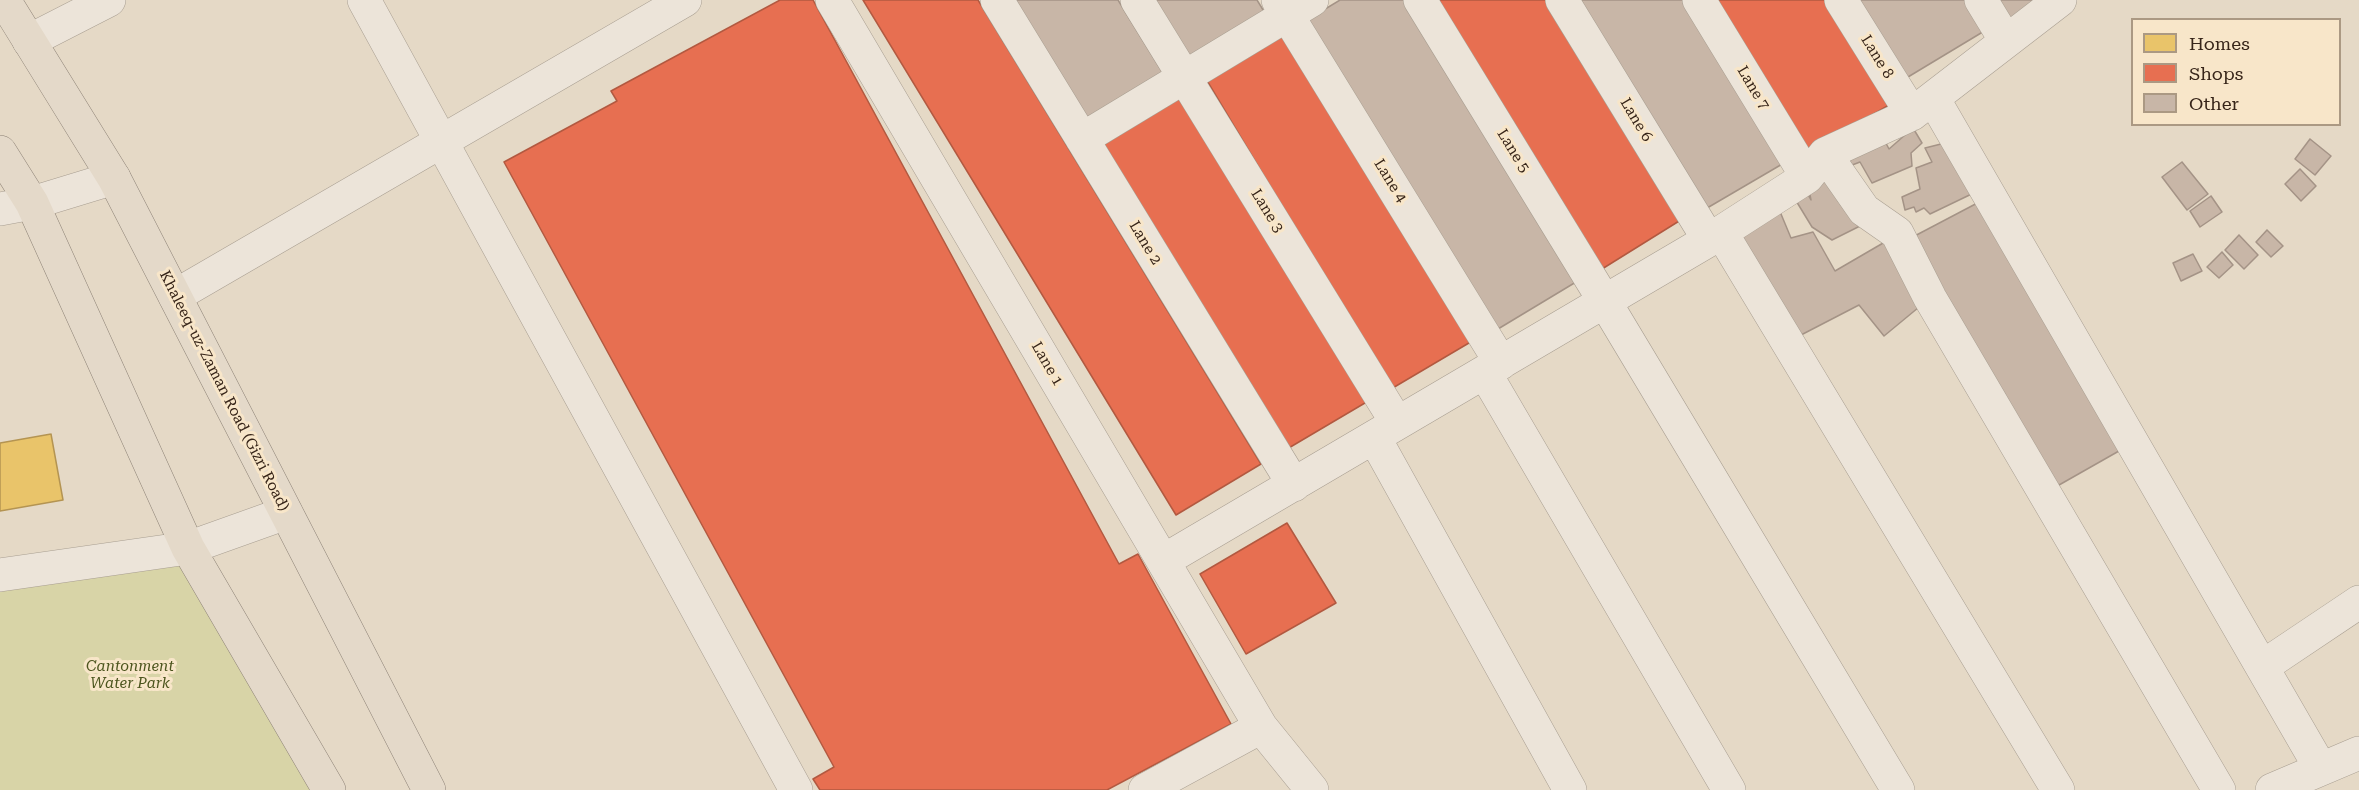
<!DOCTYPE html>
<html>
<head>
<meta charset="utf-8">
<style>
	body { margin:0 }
	#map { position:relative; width:2359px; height:790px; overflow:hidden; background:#e5d9c6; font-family:"Roboto Serif",serif }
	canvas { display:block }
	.legend { position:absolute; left:2131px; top:18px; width:210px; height:108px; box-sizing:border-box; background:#f8e6c9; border:2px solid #ab9983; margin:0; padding:8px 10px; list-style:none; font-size:18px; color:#372519 }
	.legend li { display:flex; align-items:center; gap:12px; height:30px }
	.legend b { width:30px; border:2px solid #ab9983 }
</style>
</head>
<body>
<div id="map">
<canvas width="2359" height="790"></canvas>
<ul class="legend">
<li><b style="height:16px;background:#e9c46a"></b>Homes</li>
<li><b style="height:16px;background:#e76f51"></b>Shops</li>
<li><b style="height:16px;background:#c8b6a7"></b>Other</li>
</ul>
</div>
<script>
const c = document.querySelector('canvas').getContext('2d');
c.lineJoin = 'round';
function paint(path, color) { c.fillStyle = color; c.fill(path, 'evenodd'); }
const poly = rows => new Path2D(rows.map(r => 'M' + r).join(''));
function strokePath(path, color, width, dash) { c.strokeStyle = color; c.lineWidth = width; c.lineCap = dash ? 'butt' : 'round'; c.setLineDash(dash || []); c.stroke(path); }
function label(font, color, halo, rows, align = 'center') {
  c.font = font + ' "Roboto Serif",serif'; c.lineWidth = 6; c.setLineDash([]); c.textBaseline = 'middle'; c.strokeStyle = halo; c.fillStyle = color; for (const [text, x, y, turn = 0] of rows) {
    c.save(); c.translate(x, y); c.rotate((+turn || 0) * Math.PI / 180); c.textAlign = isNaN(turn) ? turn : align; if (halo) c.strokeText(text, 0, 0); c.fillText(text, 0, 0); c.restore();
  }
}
paint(poly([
	[188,548,329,790,0,790,0,582]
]), '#d8d4a7');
const homes = poly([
	[51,434,63,500,0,511,0,443,51,434]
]);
paint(homes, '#e9c46a');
strokePath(homes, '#b49452', 1.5);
const shops = poly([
	[780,0,813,0,1119,564,1138,554,1231,724,1107,790,820,790,813,779,834,767,504,162,617,101,611,91,780,0],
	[863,0,978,0,1261,464,1176,515,863,0],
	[1436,0,1550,0,1684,218,1602,269,1436,0],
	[1712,0,1825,0,1889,105,1807,154,1712,0],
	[1289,30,1474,340,1391,389,1206,79,1289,30],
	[1184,91,1370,400,1287,449,1101,140,1184,91],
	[1287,523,1336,603,1246,654,1200,574,1287,523]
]);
paint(shops, '#e76f51');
strokePath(shops, '#b25940', 1.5);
const building = poly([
	[1009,0,1118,0,1163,73,1083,121,1009,0],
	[1149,0,1257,0,1265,13,1186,61,1149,0],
	[1340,0,1408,0,1576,282,1493,332,1307,20,1340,0],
	[1574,0,1686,0,1784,163,1702,211,1574,0],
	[1854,0,1967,0,1986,30,1903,80,1854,0],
	[1990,0,2045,0,2005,24,1990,0],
	[1876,124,1889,149,1913,128,1922,143,1911,153,1912,166,1872,183,1860,162,1847,167,1834,146,1876,124],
	[2310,139,2331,156,2315,175,2295,159,2310,139],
	[1941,144,1982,189,1930,214,1924,208,1916,212,1914,207,1905,210,1902,197,1920,189,1916,168,1932,162,1925,148,1941,144],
	[2182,162,2208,194,2187,210,2162,177,2182,162],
	[2300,169,2316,186,2301,201,2285,184,2300,169],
	[1830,171,1864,224,1832,240,1812,227,1784,181,1796,173,1811,200,1808,185,1830,171],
	[2211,196,2222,212,2200,227,2190,211,2211,196],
	[1985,199,2126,447,2052,489,1907,240,1985,199],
	[1776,202,1791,238,1813,232,1835,271,1890,239,1930,298,1884,336,1859,305,1801,335,1730,226,1776,202],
	[2267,230,2283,246,2271,257,2256,242,2267,230],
	[2239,235,2258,255,2244,269,2225,250,2239,235],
	[2222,252,2233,265,2219,278,2207,267,2222,252],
	[2193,254,2202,271,2181,281,2173,263,2193,254]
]);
paint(building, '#c8b6a7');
strokePath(building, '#a49386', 1.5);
const minor = poly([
	[364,0,796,790],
	[832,0,1261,727,1312,790],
	[997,0,1294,485],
	[1137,0,1397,423],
	[1278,0,1501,363],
	[1420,0,1605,302,1898,790],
	[1562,0,1709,240],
	[1699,0,1807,177],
	[1841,0,1912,114],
	[1981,0,2006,41],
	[29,41,109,0],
	[1933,98,2321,769],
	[1082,139,1312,0],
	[1825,154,1864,210,1897,233,1930,298,2219,790],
	[0,209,32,203,114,178],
	[1721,232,2058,790],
	[175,296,685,0],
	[1485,373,1729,790],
	[1374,437,1570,790],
	[1163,561,1709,240,1807,177,1825,154,1912,114,2060,0],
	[0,575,188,548,286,513],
	[2262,667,2359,602],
	[1145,790,1261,727],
	[2272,790,2359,753]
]);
const major = poly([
	[4,0,114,178,429,790],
	[0,152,32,203,188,548,329,790]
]);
strokePath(minor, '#a89e91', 34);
strokePath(major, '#8e8377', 34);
strokePath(minor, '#ece4d9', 33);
strokePath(major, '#e4d9c9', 33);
label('15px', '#372519', '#f8e6c9', [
	["Lane 8",1877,57,58],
	["Lane 7",1753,88,59],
	["Lane 6",1636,120,59],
	["Lane 5",1513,151,58],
	["Lane 4",1390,181,58],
	["Lane 3",1267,211,58],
	["Lane 2",1145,243,59],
	["Lane 1",1047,364,60],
	["Khaleeq-uz-Zaman Road (Gizri Road)",224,391,63]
]);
label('italic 15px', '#4c551e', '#f8e6c9', [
	["Cantonment",130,667],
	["Water Park",130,684]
]);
</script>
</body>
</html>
